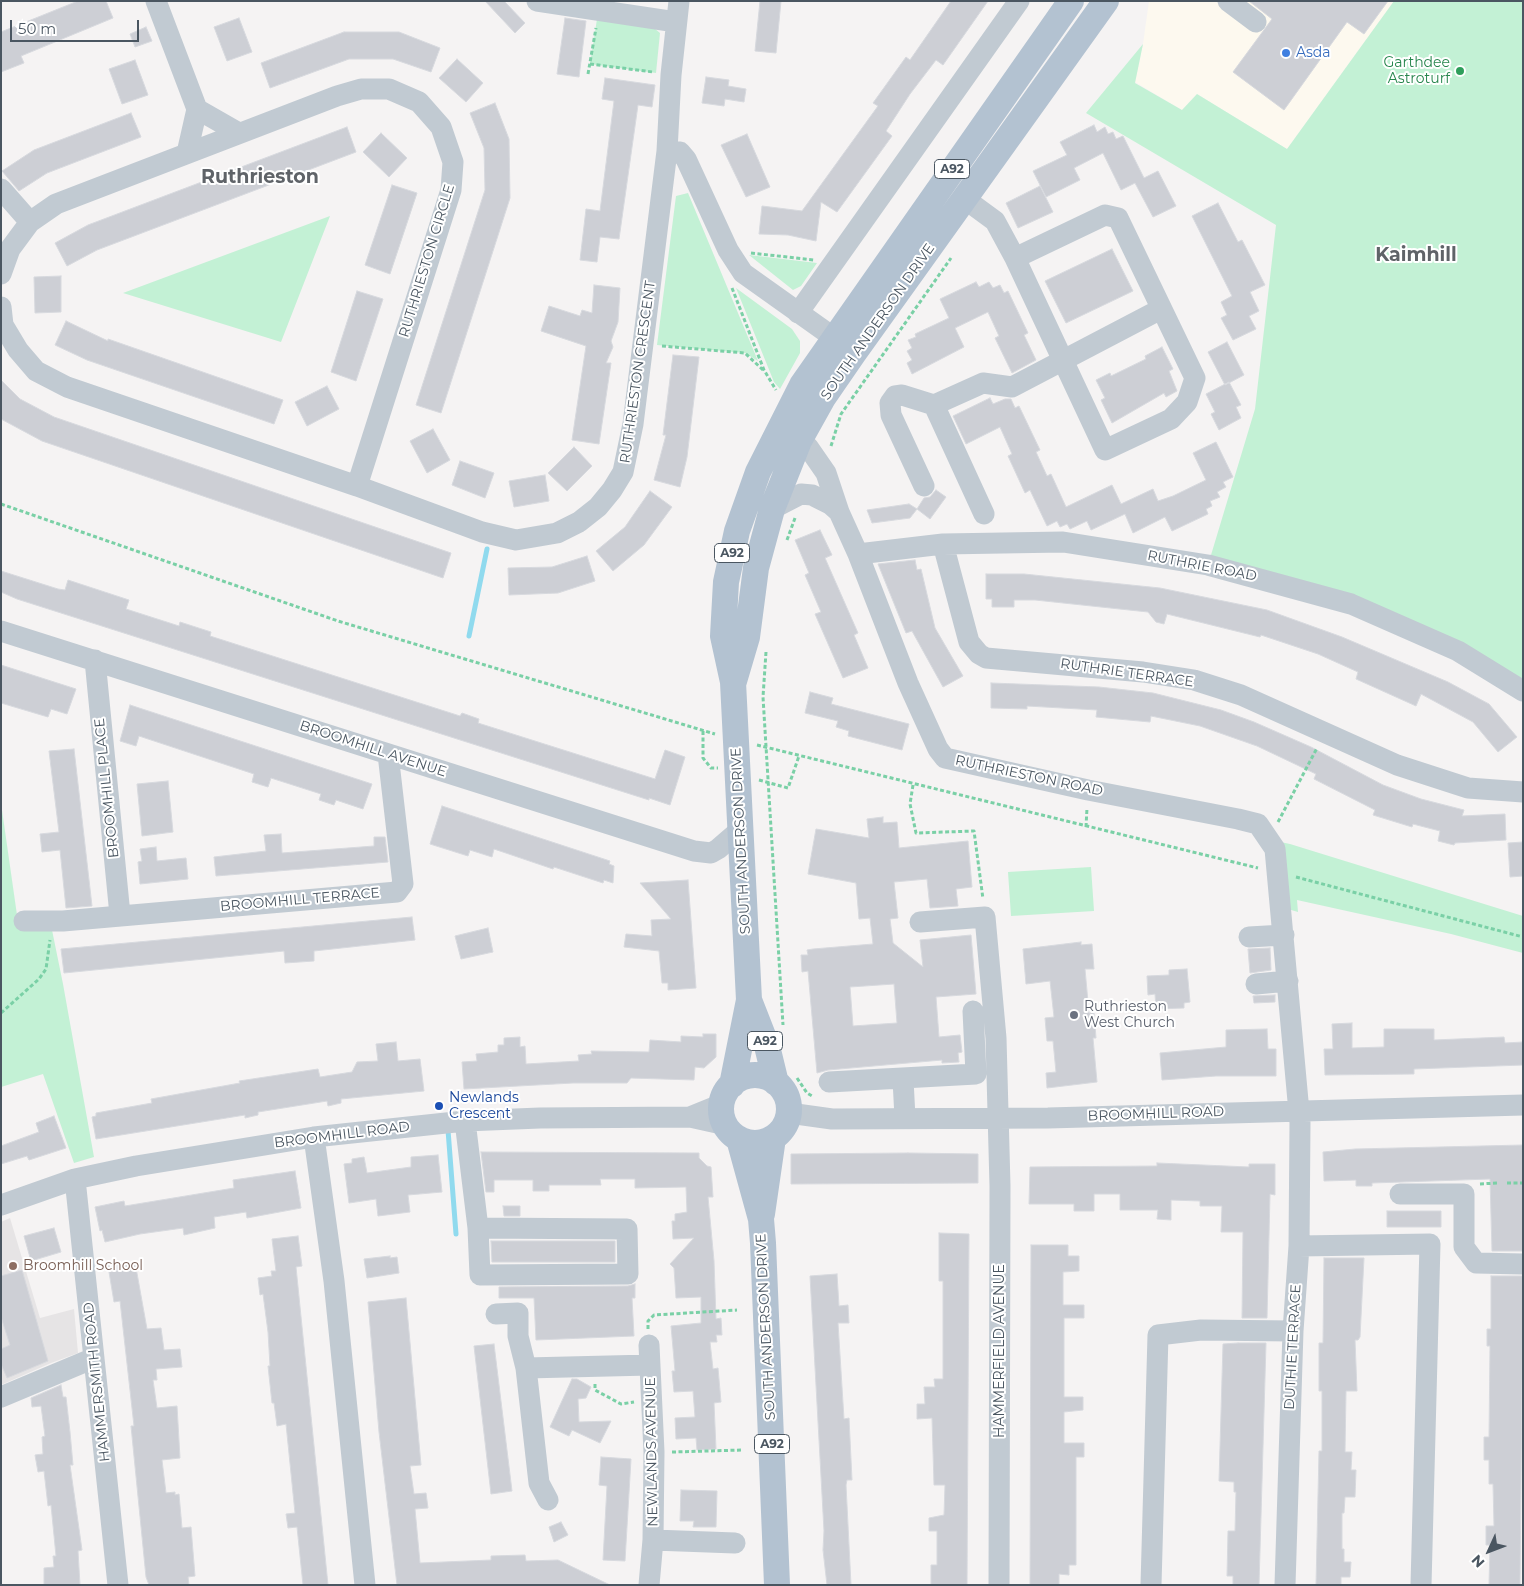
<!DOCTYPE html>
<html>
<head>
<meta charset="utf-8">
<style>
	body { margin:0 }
	#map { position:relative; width:1524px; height:1586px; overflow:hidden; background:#f5f3f3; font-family:Montserrat,sans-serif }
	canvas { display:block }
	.frame { position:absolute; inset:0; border:2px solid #4a5661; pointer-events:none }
	.north { position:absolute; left:1464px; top:1526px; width:50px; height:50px; -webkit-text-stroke:4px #fff; paint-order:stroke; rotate:227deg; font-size:14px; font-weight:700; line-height:20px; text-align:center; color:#4a5661 }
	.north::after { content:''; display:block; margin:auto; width:18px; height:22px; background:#4a5661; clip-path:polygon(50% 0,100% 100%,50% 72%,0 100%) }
	.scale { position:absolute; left:10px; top:20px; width:129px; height:22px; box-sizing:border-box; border:2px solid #4a5661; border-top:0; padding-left:6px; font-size:15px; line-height:18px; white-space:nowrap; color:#4a5661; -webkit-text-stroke:4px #fff; paint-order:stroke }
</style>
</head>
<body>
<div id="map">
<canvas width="1524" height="1586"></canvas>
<div class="frame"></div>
<div class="north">N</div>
<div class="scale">50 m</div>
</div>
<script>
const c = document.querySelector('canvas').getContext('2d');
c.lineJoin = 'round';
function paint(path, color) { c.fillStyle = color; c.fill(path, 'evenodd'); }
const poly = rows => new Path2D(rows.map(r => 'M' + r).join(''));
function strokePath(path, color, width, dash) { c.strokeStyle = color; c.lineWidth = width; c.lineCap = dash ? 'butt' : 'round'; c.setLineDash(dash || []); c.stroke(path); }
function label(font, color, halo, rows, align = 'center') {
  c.font = font + ' Montserrat,sans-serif'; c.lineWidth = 4; c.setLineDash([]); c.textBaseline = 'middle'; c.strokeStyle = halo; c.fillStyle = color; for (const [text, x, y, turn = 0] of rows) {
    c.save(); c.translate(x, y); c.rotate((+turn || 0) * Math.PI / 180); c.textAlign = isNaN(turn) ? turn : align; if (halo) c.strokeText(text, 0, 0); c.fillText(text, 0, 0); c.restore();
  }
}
paint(poly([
	[1149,1,1394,1,1287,149,1197,94,1182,110,1135,82,1143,44]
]), '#fdf9ef');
paint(poly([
	[10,1218,40,1318,74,1309,78,1353,51,1363,1,1385,1,1222]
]), '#e6e4e5');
paint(poly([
	[1394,1,1523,1,1523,691,1458,651,1208,565,1255,409,1276,225,1086,113,1143,44,1135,83,1182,110,1197,94,1287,149],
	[597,19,654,28,660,33,656,73,590,64],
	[688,193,758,361,745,353,657,345,676,196],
	[330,216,281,342,123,293],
	[749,255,817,263,801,286,793,290],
	[736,288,792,329,800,341,800,353,780,389,774,382],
	[1,803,17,915,52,930,63,984,94,1157,74,1163,43,1074,1,1087],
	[1271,840,1290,844,1523,916,1523,953,1451,934,1297,900,1298,912,1281,907],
	[1091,867,1094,911,1011,916,1008,872]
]), '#c3f1d5');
strokePath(poly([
	[469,636,487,549],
	[448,1130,456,1234]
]), '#90daee', 5);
const building = poly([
	[78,1,106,1,113,18,21,56,24,63,1,72,1,32,78,1],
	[485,1,504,1,525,23,515,33,485,1],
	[760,1,781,1,776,53,755,51,760,1],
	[951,1,988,1,943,65,936,60,910,94,886,131,892,136,837,212,821,202,816,241,788,235,759,234,762,206,802,211,878,106,873,103,906,57,910,60,951,1],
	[1249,1,1388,1,1364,34,1347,22,1284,110,1233,72,1272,19,1249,1],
	[239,18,252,52,227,61,214,27,239,18],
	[565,18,586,21,579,77,557,74,565,18],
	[146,27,152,41,135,47,130,34,146,27],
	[344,32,399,32,440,48,431,72,393,59,349,59,270,88,261,63,344,32],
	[457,59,483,83,466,102,439,78,457,59],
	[135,60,148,95,122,104,109,69,135,60],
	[706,77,729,80,728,86,746,89,744,102,725,99,724,106,702,103,706,77],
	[605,78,655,85,652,107,638,105,619,239,600,237,597,262,580,260,586,209,600,211,614,101,602,99,605,78],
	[495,103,509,139,510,198,441,413,416,405,485,190,484,148,470,113,495,103],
	[131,113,141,137,47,173,19,191,2,171,34,150,131,113],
	[1094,125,1097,132,1105,127,1108,134,1113,132,1116,139,1123,136,1144,178,1158,171,1176,206,1153,217,1135,183,1121,190,1103,153,1074,168,1080,180,1046,197,1033,171,1067,155,1060,142,1094,125],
	[347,127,356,152,97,250,67,266,55,243,88,225,347,127],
	[381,133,407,158,389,177,363,152,381,133],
	[747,134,770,187,746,197,721,145,747,134],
	[392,185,417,193,390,274,365,265,392,185],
	[1040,186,1053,212,1018,228,1006,203,1040,186],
	[1218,203,1238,242,1242,240,1265,285,1250,292,1259,311,1249,316,1256,329,1233,340,1221,318,1227,315,1221,302,1232,296,1192,216,1218,203],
	[1112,249,1133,291,1066,323,1045,281,1112,249],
	[61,276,61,312,35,313,34,277,61,276],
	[976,282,979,287,989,282,993,288,1000,285,1004,293,1008,291,1028,333,1024,335,1036,360,1012,373,995,338,999,336,988,312,955,328,964,347,912,374,907,363,912,360,907,351,912,348,908,340,916,337,915,334,949,318,940,299,976,282],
	[594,285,620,288,618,322,611,341,613,347,606,363,611,363,599,444,572,440,586,346,541,331,549,306,580,316,582,310,592,313,594,285],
	[357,291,383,299,356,381,331,372,357,291],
	[66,321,108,341,108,339,283,400,274,424,87,360,55,345,66,321],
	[1227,342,1244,375,1225,385,1208,352,1227,342],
	[1162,347,1173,369,1169,371,1177,391,1166,397,1164,393,1112,423,1101,400,1105,398,1096,380,1110,373,1111,376,1146,359,1145,356,1162,347],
	[673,355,699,357,687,457,680,487,654,480,666,435,663,435,673,355],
	[1,380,20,399,54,417,451,553,443,578,42,441,1,419,1,380],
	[1229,382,1241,405,1236,407,1241,418,1219,430,1211,414,1215,412,1206,394,1229,382],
	[327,386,339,409,307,426,295,402,327,386],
	[990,398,993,404,1005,399,1011,399,1015,408,1019,406,1040,450,1036,452,1047,476,1051,474,1066,507,1112,485,1121,504,1153,489,1158,501,1173,496,1206,480,1193,453,1216,442,1233,477,1223,482,1226,487,1217,492,1220,497,1210,501,1212,506,1206,509,1208,514,1172,531,1165,517,1133,533,1125,514,1091,530,1087,521,1070,529,1067,524,1060,527,1057,521,1047,526,1030,490,1025,493,1008,456,1012,454,1000,427,966,444,953,416,990,398],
	[433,429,450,460,427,473,410,441,433,429],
	[574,447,592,466,567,491,548,473,574,447],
	[460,461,494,473,485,498,452,485,460,461],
	[545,475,549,501,514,507,509,481,545,475],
	[936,490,946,497,930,519,917,509,924,498,930,497,936,490],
	[650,491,672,507,644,545,613,571,596,551,625,527,650,491],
	[909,504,917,509,910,518,872,523,867,510,909,504],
	[820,530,832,555,825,558,858,633,854,635,868,668,843,678,815,614,821,612,805,575,809,573,795,540,820,530],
	[587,556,595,581,558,593,509,595,508,568,552,567,587,556],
	[915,560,917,570,921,569,935,628,963,676,943,687,912,631,906,633,878,564,915,560],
	[1,571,58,589,65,590,68,580,129,600,126,609,179,626,180,622,211,632,210,636,460,716,462,713,479,719,478,723,655,779,665,750,685,757,670,805,649,798,649,800,17,599,1,592,1,571],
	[986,574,1024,574,1160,588,1267,610,1342,637,1448,682,1489,704,1517,737,1498,752,1473,722,1421,694,1416,706,1356,679,1358,672,1318,654,1261,635,1260,637,1167,614,1164,624,1156,622,1148,612,1035,600,1014,600,1014,607,992,607,992,599,986,599,986,574],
	[1,665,76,689,67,714,51,709,48,717,1,703,1,665],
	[991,683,1099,687,1153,693,1221,710,1254,722,1311,747,1383,785,1421,799,1464,810,1462,816,1505,814,1506,840,1455,843,1454,845,1438,841,1440,831,1413,824,1412,827,1373,815,1375,810,1314,779,1316,774,1257,746,1200,726,1151,716,1150,722,1096,717,1097,710,1027,706,1027,709,991,708,991,683],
	[810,692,833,698,831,704,909,724,902,750,848,736,849,731,836,727,838,721,805,713,810,692],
	[130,705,372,784,363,809,336,800,334,805,319,800,321,794,271,778,268,787,252,782,254,774,139,736,136,746,120,741,130,705],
	[74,749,92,906,66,908,60,850,42,852,40,834,59,832,49,751,74,749],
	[168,781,173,832,142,836,137,784,168,781],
	[442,806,610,861,609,864,614,866,613,883,604,880,603,883,554,867,553,869,494,849,492,857,470,850,468,856,430,844,442,806],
	[883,817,883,823,897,822,899,848,968,841,972,887,956,889,958,906,930,908,927,879,894,882,898,918,890,919,893,943,923,967,920,940,971,935,976,994,936,997,939,1037,960,1035,962,1052,958,1053,959,1062,942,1063,942,1060,828,1070,817,1073,808,971,802,972,801,955,808,955,807,950,813,949,873,944,870,918,859,919,856,883,808,874,816,829,869,838,867,819,883,817],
	[894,984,897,1023,853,1026,850,987,894,984],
	[281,834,282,853,374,846,374,837,385,837,388,862,216,876,214,857,266,851,264,835,281,834],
	[1523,842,1523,876,1510,877,1508,843,1523,842],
	[156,847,157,861,186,858,188,879,140,884,138,862,142,861,140,849,156,847],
	[688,880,696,988,668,990,668,983,662,983,659,951,624,947,626,934,652,936,651,920,671,919,640,883,688,880],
	[412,917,415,940,314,951,314,961,285,963,284,951,64,973,61,949,412,917],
	[488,928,493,952,461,959,455,936,488,928],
	[1081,942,1081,945,1092,944,1094,969,1085,969,1089,1013,1094,1013,1096,1038,1093,1038,1097,1082,1047,1088,1046,1073,1056,1072,1053,1041,1047,1041,1045,1018,1054,1017,1050,981,1026,984,1023,949,1081,942],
	[1270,948,1271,970,1250,973,1248,949,1270,948],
	[1187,969,1190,1002,1184,1003,1184,1008,1156,1009,1155,994,1148,995,1147,976,1169,975,1169,970,1187,969],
	[1275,995,1275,1002,1254,1003,1253,996,1275,995],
	[1352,1023,1352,1048,1384,1047,1384,1029,1434,1029,1434,1040,1504,1037,1505,1043,1523,1042,1523,1065,1414,1069,1414,1074,1325,1075,1324,1049,1333,1049,1332,1024,1352,1023],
	[1267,1029,1268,1049,1276,1049,1276,1076,1216,1076,1162,1080,1160,1053,1226,1047,1226,1030,1267,1029],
	[703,1034,716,1034,716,1057,704,1068,695,1067,694,1080,631,1078,627,1083,573,1083,464,1089,462,1062,477,1061,476,1054,498,1052,498,1045,504,1045,504,1038,520,1037,520,1047,525,1046,526,1064,579,1061,578,1055,592,1054,591,1051,649,1052,650,1040,681,1042,681,1036,703,1037,703,1034],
	[396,1042,398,1061,420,1059,424,1091,341,1099,341,1103,328,1106,327,1101,258,1112,258,1115,245,1118,245,1115,96,1139,92,1117,96,1116,96,1113,152,1103,151,1099,240,1083,239,1081,318,1069,320,1077,352,1072,357,1062,378,1061,376,1044,396,1042],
	[54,1116,66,1148,29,1160,27,1156,1,1164,1,1146,39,1132,36,1123,54,1116],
	[1523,1145,1523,1251,1492,1251,1490,1179,1372,1183,1372,1186,1356,1186,1356,1180,1324,1181,1323,1152,1355,1149,1523,1145],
	[481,1152,699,1153,699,1158,707,1166,711,1167,713,1197,708,1197,714,1261,716,1319,721,1318,722,1335,716,1335,717,1342,710,1342,713,1369,718,1368,721,1402,714,1403,716,1449,697,1450,696,1438,676,1439,675,1418,695,1417,693,1391,674,1392,672,1371,675,1371,671,1326,701,1323,701,1297,676,1298,674,1268,670,1264,694,1238,673,1239,672,1221,675,1221,675,1214,687,1212,686,1187,635,1188,635,1179,600,1179,601,1185,549,1185,549,1191,533,1191,533,1180,494,1180,494,1192,486,1192,481,1152],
	[908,1153,978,1154,978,1183,791,1184,791,1154,908,1153],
	[438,1155,442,1192,408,1195,410,1212,378,1216,376,1199,349,1203,344,1164,352,1163,352,1159,364,1157,367,1173,411,1167,411,1157,438,1155],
	[1157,1163,1249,1167,1249,1164,1275,1164,1275,1195,1270,1194,1267,1318,1242,1318,1243,1232,1221,1232,1222,1206,1200,1206,1200,1201,1171,1200,1171,1220,1157,1219,1158,1210,1120,1210,1120,1194,1094,1194,1094,1211,1074,1211,1074,1204,1029,1204,1030,1167,1157,1166,1157,1163],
	[295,1171,301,1208,247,1218,246,1212,214,1217,215,1228,184,1235,183,1228,140,1234,105,1242,102,1230,100,1231,95,1207,124,1201,125,1206,234,1188,233,1180,295,1171],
	[503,1206,520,1206,520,1216,504,1216,503,1206],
	[1387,1211,1441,1211,1441,1227,1387,1227,1387,1211],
	[54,1228,61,1252,31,1261,24,1236,54,1228],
	[939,1233,969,1234,967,1585,931,1585,931,1565,937,1565,937,1531,929,1531,929,1518,944,1515,945,1485,934,1485,932,1418,917,1419,917,1404,925,1404,924,1387,935,1387,934,1379,943,1379,943,1281,939,1281,939,1233],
	[298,1236,302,1266,296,1267,328,1585,303,1585,297,1527,288,1528,286,1514,295,1513,286,1424,277,1426,274,1403,272,1403,268,1366,270,1366,268,1332,263,1294,260,1295,258,1278,272,1276,271,1271,276,1271,272,1239,298,1236],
	[491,1241,615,1241,615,1262,492,1262,491,1241],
	[1031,1245,1068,1245,1068,1256,1079,1256,1079,1271,1063,1272,1063,1305,1084,1305,1084,1318,1064,1318,1064,1397,1083,1397,1083,1410,1064,1412,1064,1443,1084,1443,1084,1457,1076,1457,1076,1565,1069,1565,1069,1575,1059,1574,1059,1585,1030,1585,1031,1245],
	[390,1256,390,1258,397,1257,399,1273,367,1278,364,1259,390,1256],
	[1324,1258,1364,1258,1360,1337,1358,1340,1355,1340,1357,1391,1346,1391,1345,1452,1352,1452,1351,1470,1356,1470,1355,1497,1345,1497,1344,1513,1342,1513,1342,1549,1344,1549,1344,1562,1351,1562,1350,1577,1341,1577,1341,1585,1316,1585,1319,1451,1322,1451,1322,1391,1319,1391,1319,1343,1323,1343,1324,1258],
	[135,1262,147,1329,161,1328,164,1350,180,1349,182,1367,156,1369,157,1380,153,1380,157,1408,177,1406,180,1458,162,1460,166,1493,175,1492,175,1495,179,1494,182,1528,191,1527,195,1576,188,1577,189,1585,149,1585,146,1577,131,1426,134,1426,120,1301,114,1302,108,1266,135,1262],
	[22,1270,48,1361,7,1378,1,1364,1,1349,10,1345,1,1317,1,1276,22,1270],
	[837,1274,839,1306,848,1305,849,1323,838,1323,844,1419,849,1418,852,1480,847,1480,846,1485,851,1585,827,1585,823,1550,824,1531,810,1276,837,1274],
	[1491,1276,1523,1276,1520,1585,1489,1585,1490,1545,1486,1545,1486,1526,1494,1526,1493,1484,1489,1484,1489,1460,1484,1460,1484,1437,1489,1437,1490,1346,1487,1346,1487,1329,1491,1329,1491,1276],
	[635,1284,635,1298,632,1298,634,1336,536,1340,534,1298,499,1298,499,1287,628,1286,635,1284],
	[406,1298,421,1465,410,1466,414,1494,426,1493,428,1508,415,1509,420,1563,491,1560,491,1556,525,1555,526,1561,558,1560,610,1585,397,1585,379,1432,368,1302,406,1298],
	[1238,1343,1266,1343,1259,1585,1233,1585,1233,1576,1227,1576,1228,1531,1235,1531,1236,1492,1234,1492,1234,1482,1219,1481,1223,1344,1238,1343],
	[494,1344,512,1491,491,1494,474,1346,494,1344],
	[572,1379,577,1379,591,1387,586,1398,578,1399,579,1422,611,1421,600,1443,572,1430,569,1436,550,1427,572,1379],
	[61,1385,63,1397,66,1397,70,1432,73,1465,70,1465,82,1550,78,1551,80,1585,44,1585,44,1568,54,1567,53,1556,56,1556,51,1505,48,1506,44,1471,38,1472,35,1455,43,1454,42,1437,45,1436,41,1406,32,1407,31,1398,61,1385],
	[601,1457,631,1459,625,1561,603,1560,607,1486,599,1485,601,1457],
	[681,1490,717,1491,716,1527,693,1527,694,1521,680,1521,681,1490],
	[561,1522,568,1535,554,1542,549,1527,561,1522]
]);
paint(building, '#cdcfd5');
strokePath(building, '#d7d9de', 1);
strokePath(poly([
	[590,64,653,72],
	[588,74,596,28],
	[751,253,814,260],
	[732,288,764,370,776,390],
	[662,346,745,353,763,370],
	[831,446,841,414,951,258],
	[1,504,338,621,715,734],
	[787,540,795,518],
	[766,652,763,697,783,1025],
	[703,731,703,758,711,768,718,768],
	[757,745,1258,868],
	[759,780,788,788,799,756],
	[913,785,910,804,916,833,974,831,983,899],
	[1278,822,1317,748],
	[1086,827,1087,808],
	[1296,877,1523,937],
	[1,1013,39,979,46,969,50,940],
	[797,1078,807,1093,812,1096],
	[1507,1183,1523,1183],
	[1480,1184,1497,1183],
	[648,1329,648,1321,654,1315,737,1310],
	[595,1384,595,1390,621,1404,634,1402],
	[672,1452,743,1450]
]), '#7ad0a6', 3, [4, 2.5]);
strokePath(poly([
	[156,1,197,109,187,153],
	[537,1,676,22],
	[679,1,671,75,667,151,680,152,686,159,728,250,743,273,847,347],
	[1228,1,1256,22],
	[197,109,239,133],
	[1,189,30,222],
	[965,199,995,221,1015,258,1105,450,1171,419,1187,402,1195,378,1118,218,1105,215,1015,258],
	[1,274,10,249,30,222,56,204,337,96,361,89,389,89,419,102,441,127,453,162,451,190,357,486,67,387,36,371,18,350,3,325,1,307],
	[798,313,1019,1],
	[934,405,983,383,1012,387,1161,309],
	[934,405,984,514],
	[785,435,808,447,826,473,839,512,858,554,908,683,938,749,945,758,1088,790,1238,819,1258,824,1275,849,1300,1123,1299,1246,1293,1331,1285,1585],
	[357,486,482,532,516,540,557,533,579,522,598,507,612,490,623,472,633,424,667,151],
	[924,486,891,415,890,403,895,396,902,395,934,405],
	[772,509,801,494,812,495,830,504,839,512],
	[943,544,969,642,979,654,986,658,1143,672,1194,680,1241,695,1397,765,1468,788,1523,792],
	[858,554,943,544,1063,542,1208,565,1351,604,1458,651,1523,691],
	[1,631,694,851,711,853,718,849,740,830],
	[95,660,120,915],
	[24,921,63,921,397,892,403,884,388,754],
	[920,922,985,917,996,1038,1000,1186,999,1585],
	[1249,937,1284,935],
	[1256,984,1288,981],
	[903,1079,905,1118],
	[829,1082,976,1074,973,1011],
	[789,1113,832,1119,1048,1118,1523,1105],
	[690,1117,722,1104],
	[465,1121,478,1228,480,1275,628,1274,627,1229,478,1228],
	[314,1137,334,1281,365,1585],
	[75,1179,118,1585],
	[1400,1194,1464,1194,1464,1247,1476,1263,1523,1264],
	[1,1205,75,1179,136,1166,314,1137,465,1121,540,1118,690,1117,726,1125],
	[1299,1246,1430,1244,1421,1585],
	[496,1314,518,1313,518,1336,526,1368,539,1483,548,1500],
	[526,1368,650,1365],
	[1,1397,94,1358],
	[653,1540,735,1543],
	[649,1585,653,1540,654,1452,649,1345],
	[1151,1585,1158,1335,1201,1330,1293,1331]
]), '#c1cad2', 21);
strokePath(poly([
	[734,681,747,637,756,568,772,509,799,441,823,398,854,353,1106,1],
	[749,1000,767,1046,776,1083],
	'721 1109a34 34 0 1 1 68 0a34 34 0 1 1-68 0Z',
	[732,1085,749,1000,733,682,723,636,726,582,737,531,758,472,802,385,1071,1],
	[739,1139,761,1219,763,1243,777,1585],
	[762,1214,773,1138]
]), '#b3c2d1', 26);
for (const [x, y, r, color] of [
	[1286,53,5,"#3f7fe0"],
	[1460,71,5,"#2e9e5b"],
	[1074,1015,5,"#6b7280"],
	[439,1106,5,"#1a4fb4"],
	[13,1266,5,"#8d6e63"]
]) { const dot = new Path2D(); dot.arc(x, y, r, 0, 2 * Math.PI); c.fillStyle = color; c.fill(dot); strokePath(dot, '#fff', 2); }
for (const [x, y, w] of [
	[952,169,35],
	[732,553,35],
	[765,1041,35],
	[772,1444,35]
]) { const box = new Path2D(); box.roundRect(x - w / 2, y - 9.5, w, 19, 4); c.fillStyle = '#fff'; c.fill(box); strokePath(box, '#4a5661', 1); }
label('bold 12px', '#4a5661', null, [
	["A92",952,169],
	["A92",732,553],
	["A92",765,1041],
	["A92",772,1444]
]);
label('14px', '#366cbe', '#fff', [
	["Asda",1296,53]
], 'left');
label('14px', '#27864d', '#fff', [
	["Garthdee",1450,63],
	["Astroturf",1450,79]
], 'right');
label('14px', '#4a5661', '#fff', [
	["RUTHRIESTON CIRCLE",427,261,-73],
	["SOUTH ANDERSON DRIVE",878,322,-55],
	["RUTHRIESTON CRESCENT",638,372,-82],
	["RUTHRIE ROAD",1202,566,11],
	["RUTHRIE TERRACE",1127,673,8],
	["BROOMHILL AVENUE",373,749,18],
	["RUTHRIESTON ROAD",1029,776,12],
	["BROOMHILL PLACE",107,788,-96],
	["SOUTH ANDERSON DRIVE",741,841,-93],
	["BROOMHILL TERRACE",300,900,-5],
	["BROOMHILL ROAD",1156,1114,-2],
	["BROOMHILL ROAD",342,1135,-7],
	["SOUTH ANDERSON DRIVE",766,1327,-93],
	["DUTHIE TERRACE",1293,1347,-87],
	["HAMMERFIELD AVENUE",1000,1351,-90],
	["HAMMERSMITH ROAD",97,1382,-96],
	["NEWLANDS AVENUE",652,1452,-91]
]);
label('14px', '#5b616d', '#fff', [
	["Ruthrieston",1084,1007],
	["West Church",1084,1023]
], 'left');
label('14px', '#164399', '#fff', [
	["Newlands",449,1098],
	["Crescent",449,1114]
], 'left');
label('14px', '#785e54', '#fff', [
	["Broomhill School",23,1266]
], 'left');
label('bold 19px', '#5f6368', '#fff', [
	["Ruthrieston",260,177],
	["Kaimhill",1416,255]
]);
</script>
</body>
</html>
